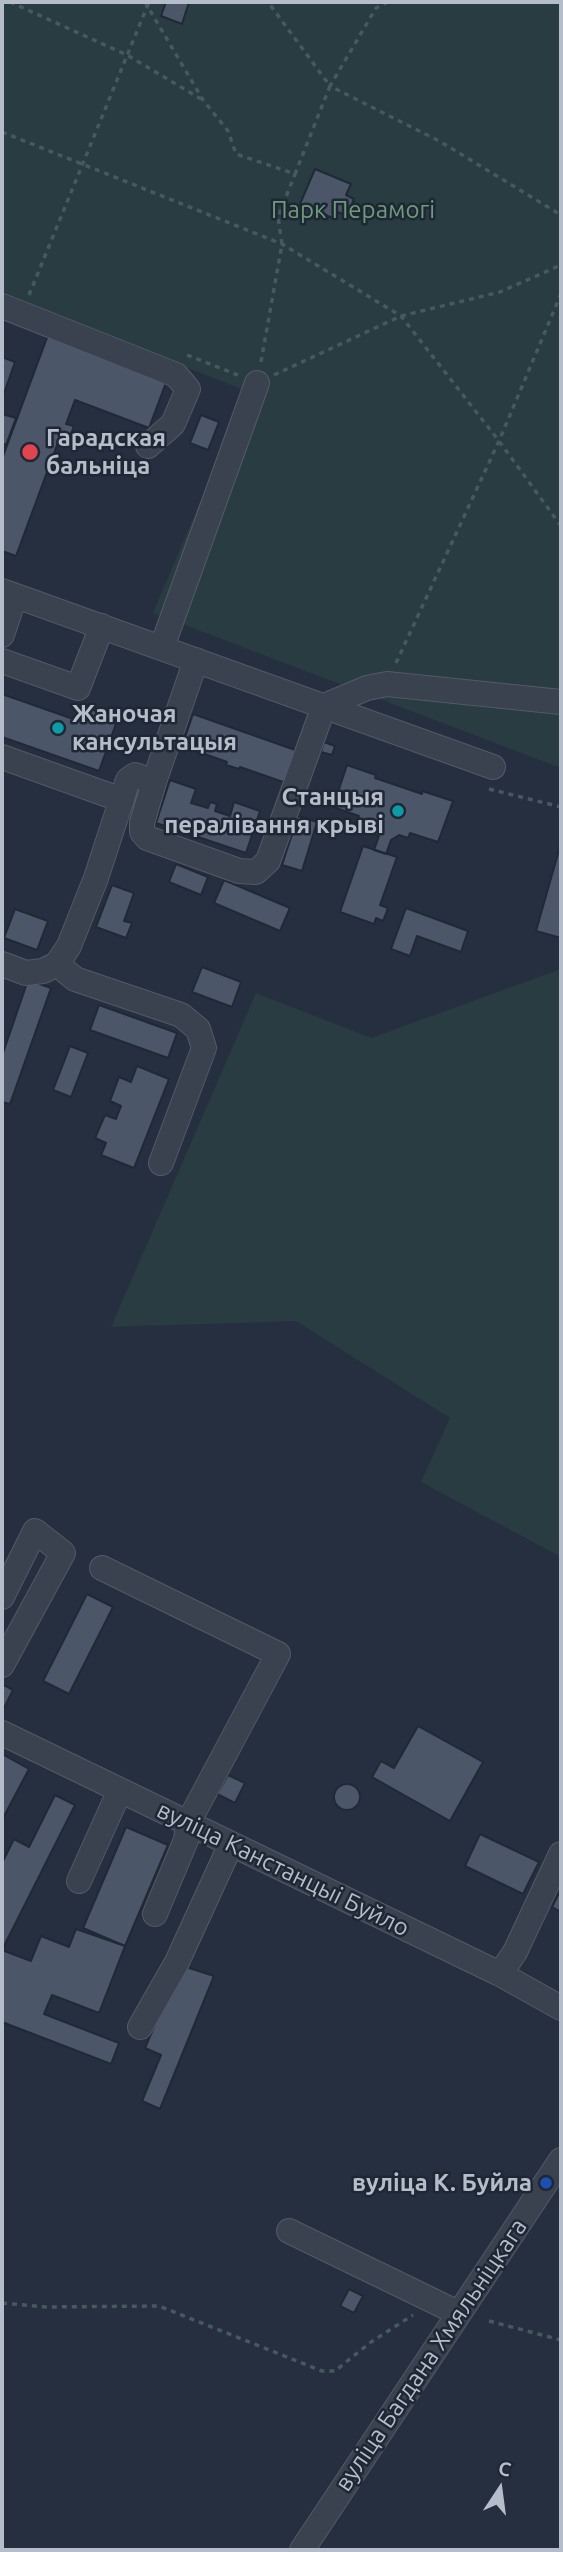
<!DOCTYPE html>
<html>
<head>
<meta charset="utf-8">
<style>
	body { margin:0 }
	#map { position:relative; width:563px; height:2552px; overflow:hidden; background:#262f40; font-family:Ubuntu,sans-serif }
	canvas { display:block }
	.frame { position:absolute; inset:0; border:4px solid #b6bdca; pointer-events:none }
	.north { position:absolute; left:465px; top:2454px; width:70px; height:70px; -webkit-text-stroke:5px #1f2735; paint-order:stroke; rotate:13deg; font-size:19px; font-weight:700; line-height:28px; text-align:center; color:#b6bdca }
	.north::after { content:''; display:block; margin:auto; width:24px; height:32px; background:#b6bdca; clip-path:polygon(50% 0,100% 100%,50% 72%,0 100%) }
</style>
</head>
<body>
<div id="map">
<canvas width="563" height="2552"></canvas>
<div class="frame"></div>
<div class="north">С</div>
</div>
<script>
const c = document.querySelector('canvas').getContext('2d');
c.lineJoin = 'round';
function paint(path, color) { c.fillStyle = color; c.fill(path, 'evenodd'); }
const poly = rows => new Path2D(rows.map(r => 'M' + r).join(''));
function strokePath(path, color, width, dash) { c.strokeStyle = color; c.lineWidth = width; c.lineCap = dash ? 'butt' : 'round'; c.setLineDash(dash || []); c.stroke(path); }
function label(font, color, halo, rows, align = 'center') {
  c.font = font + ' Ubuntu,sans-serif'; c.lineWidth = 5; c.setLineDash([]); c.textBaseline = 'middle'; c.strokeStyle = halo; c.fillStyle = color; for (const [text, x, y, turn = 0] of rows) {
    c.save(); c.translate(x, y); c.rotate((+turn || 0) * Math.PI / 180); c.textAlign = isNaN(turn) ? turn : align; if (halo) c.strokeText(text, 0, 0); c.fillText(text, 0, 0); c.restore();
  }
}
paint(poly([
	[2,2,561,2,561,768,153,613,247,391,2,296],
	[561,969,561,1557,421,1482,450,1418,296,1321,111,1327,256,993,371,1038]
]), '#283c41');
const building = poly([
	[166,2,189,2,182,24,161,16,166,2],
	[315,169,351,184,346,195,354,199,347,216,338,212,335,219,300,204,315,169],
	[48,335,167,380,149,428,75,400,66,424,74,426,69,440,60,437,16,556,2,551,2,459,48,335],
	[2,357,15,362,2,399,2,357],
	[2,414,16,418,6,445,2,443,2,414],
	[201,415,219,422,208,450,190,443,201,415],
	[2,694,76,720,81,706,118,718,99,771,2,737,2,694],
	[193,714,298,751,286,783,240,767,239,769,226,765,227,762,182,746,193,714],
	[324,742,335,746,332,755,321,752,324,742],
	[347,765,376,775,375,778,422,794,422,791,453,801,438,842,410,833,408,838,399,835,391,840,386,854,374,850,379,836,355,828,359,816,333,807,347,765],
	[170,780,196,789,191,803,208,808,210,802,217,804,215,811,230,816,234,802,260,811,246,853,156,823,170,780],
	[298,816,317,822,302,871,282,865,298,816],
	[561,843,561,938,536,931,561,843],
	[363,846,397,857,380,905,388,908,383,921,376,918,374,924,340,912,363,846],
	[176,864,208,877,201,895,169,882,176,864],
	[224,880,290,908,280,931,214,903,224,880],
	[112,885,134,893,124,921,132,923,126,938,96,927,112,885],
	[406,908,468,931,461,952,417,936,410,956,391,949,406,908],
	[15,909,48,921,37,950,4,938,15,909],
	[202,967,241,982,232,1007,192,992,202,967],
	[28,980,51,988,10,1104,2,1102,2,1056,28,980],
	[99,1005,177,1033,168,1058,90,1030,99,1005],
	[70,1046,88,1053,71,1097,53,1090,70,1046],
	[137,1066,169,1079,134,1168,101,1155,106,1143,95,1138,105,1115,116,1119,121,1106,110,1101,119,1077,131,1082,137,1066],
	[87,1594,113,1607,69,1694,43,1681,87,1594],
	[2,1684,13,1690,4,1708,2,1706,2,1684],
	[418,1726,483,1762,450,1821,372,1777,381,1761,394,1768,418,1726],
	[2,1754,29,1769,2,1820,2,1754],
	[228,1775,245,1783,235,1803,217,1794,228,1775],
	'334 1797a13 13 0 1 1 26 0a13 13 0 1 1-26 0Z',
	[55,1795,75,1805,2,1950,2,1863,14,1839,29,1847,55,1795],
	[126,1827,168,1845,125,1946,83,1928,126,1827],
	[480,1834,539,1862,523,1894,465,1866,480,1834],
	[561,1889,561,1912,552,1907,561,1889],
	[76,1929,125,1946,99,2013,52,1995,44,2014,119,2043,111,2064,2,2022,2,1950,31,1961,41,1936,69,1947,76,1929],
	[180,1965,214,1976,160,2109,142,2101,161,2055,145,2048,180,1965],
	[349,2289,363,2296,354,2313,340,2306,349,2289]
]);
paint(building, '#4c5669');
strokePath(building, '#212937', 2);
const minor = poly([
	[2,306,176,375,188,389,173,424,148,446],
	[2,591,493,767],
	[2,635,15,596],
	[162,647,257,383],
	[196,660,154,782,142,823,142,832,147,838,239,871,256,872,268,861,324,706,367,688,387,684,561,702],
	[2,661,78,688,102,626],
	[2,757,122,800],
	[2,964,26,973,43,971,57,964,69,946,96,878,128,780,135,775,154,782],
	[57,964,75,979,181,1015,198,1029,204,1048,161,1163],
	[102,1568,278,1654,188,1823,186,1840,155,1914],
	[2,1665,63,1553,35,1531,2,1597],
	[2,1733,500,1974,561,2008],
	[79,1881,120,1790],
	[500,1974,515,1952,561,1854],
	[140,2027,177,1962,231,1844],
	[289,2231,458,2313],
	[302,2550,561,2160]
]);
strokePath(minor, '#525a67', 26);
strokePath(poly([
	[10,2,127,55,201,99],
	[145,2,203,100,228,131,236,154,295,174,330,86,268,2],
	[388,2,376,8,330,86,441,142,561,215],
	[2,132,282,244,401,316,499,441,561,526],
	[29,295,149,2],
	[187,355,238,375],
	[261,362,282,244,278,217,295,174],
	[274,375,401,316,500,292,561,265],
	[396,663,499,441,561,294],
	[489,789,561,807],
	[2,2303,46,2307,159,2306,322,2371,335,2371,371,2342,413,2315],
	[489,2321,561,2340]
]), '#46595e', 3.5, [5, 5]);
strokePath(minor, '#3a4250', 24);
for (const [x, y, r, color] of [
	[30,452,9,"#e0444e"],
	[58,728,7,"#0f9aa8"],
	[398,811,7,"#0f9aa8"],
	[546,2183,7,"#1a4fb4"]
]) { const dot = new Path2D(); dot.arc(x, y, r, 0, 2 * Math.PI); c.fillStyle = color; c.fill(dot); strokePath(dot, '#1f2735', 2.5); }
label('24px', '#6e9b7a', '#1f2735', [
	["Парк Перамогі",353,210]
]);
label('bold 24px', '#b6bdca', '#1f2735', [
	["Гарадская",46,438],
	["бальніца",46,466],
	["Жаночая",72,714],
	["кансультацыя",72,742],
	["Станцыя",384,797,"right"],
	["пералівання крыві",384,825,"right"],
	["вуліца К. Буйла",532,2183,"right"]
], 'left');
label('24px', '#b6bdca', '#1f2735', [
	["вуліца Канстанцыі Буйло",283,1869,26],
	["вуліца Багдана Хмяльніцкага",431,2355,-56]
]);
</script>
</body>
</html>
